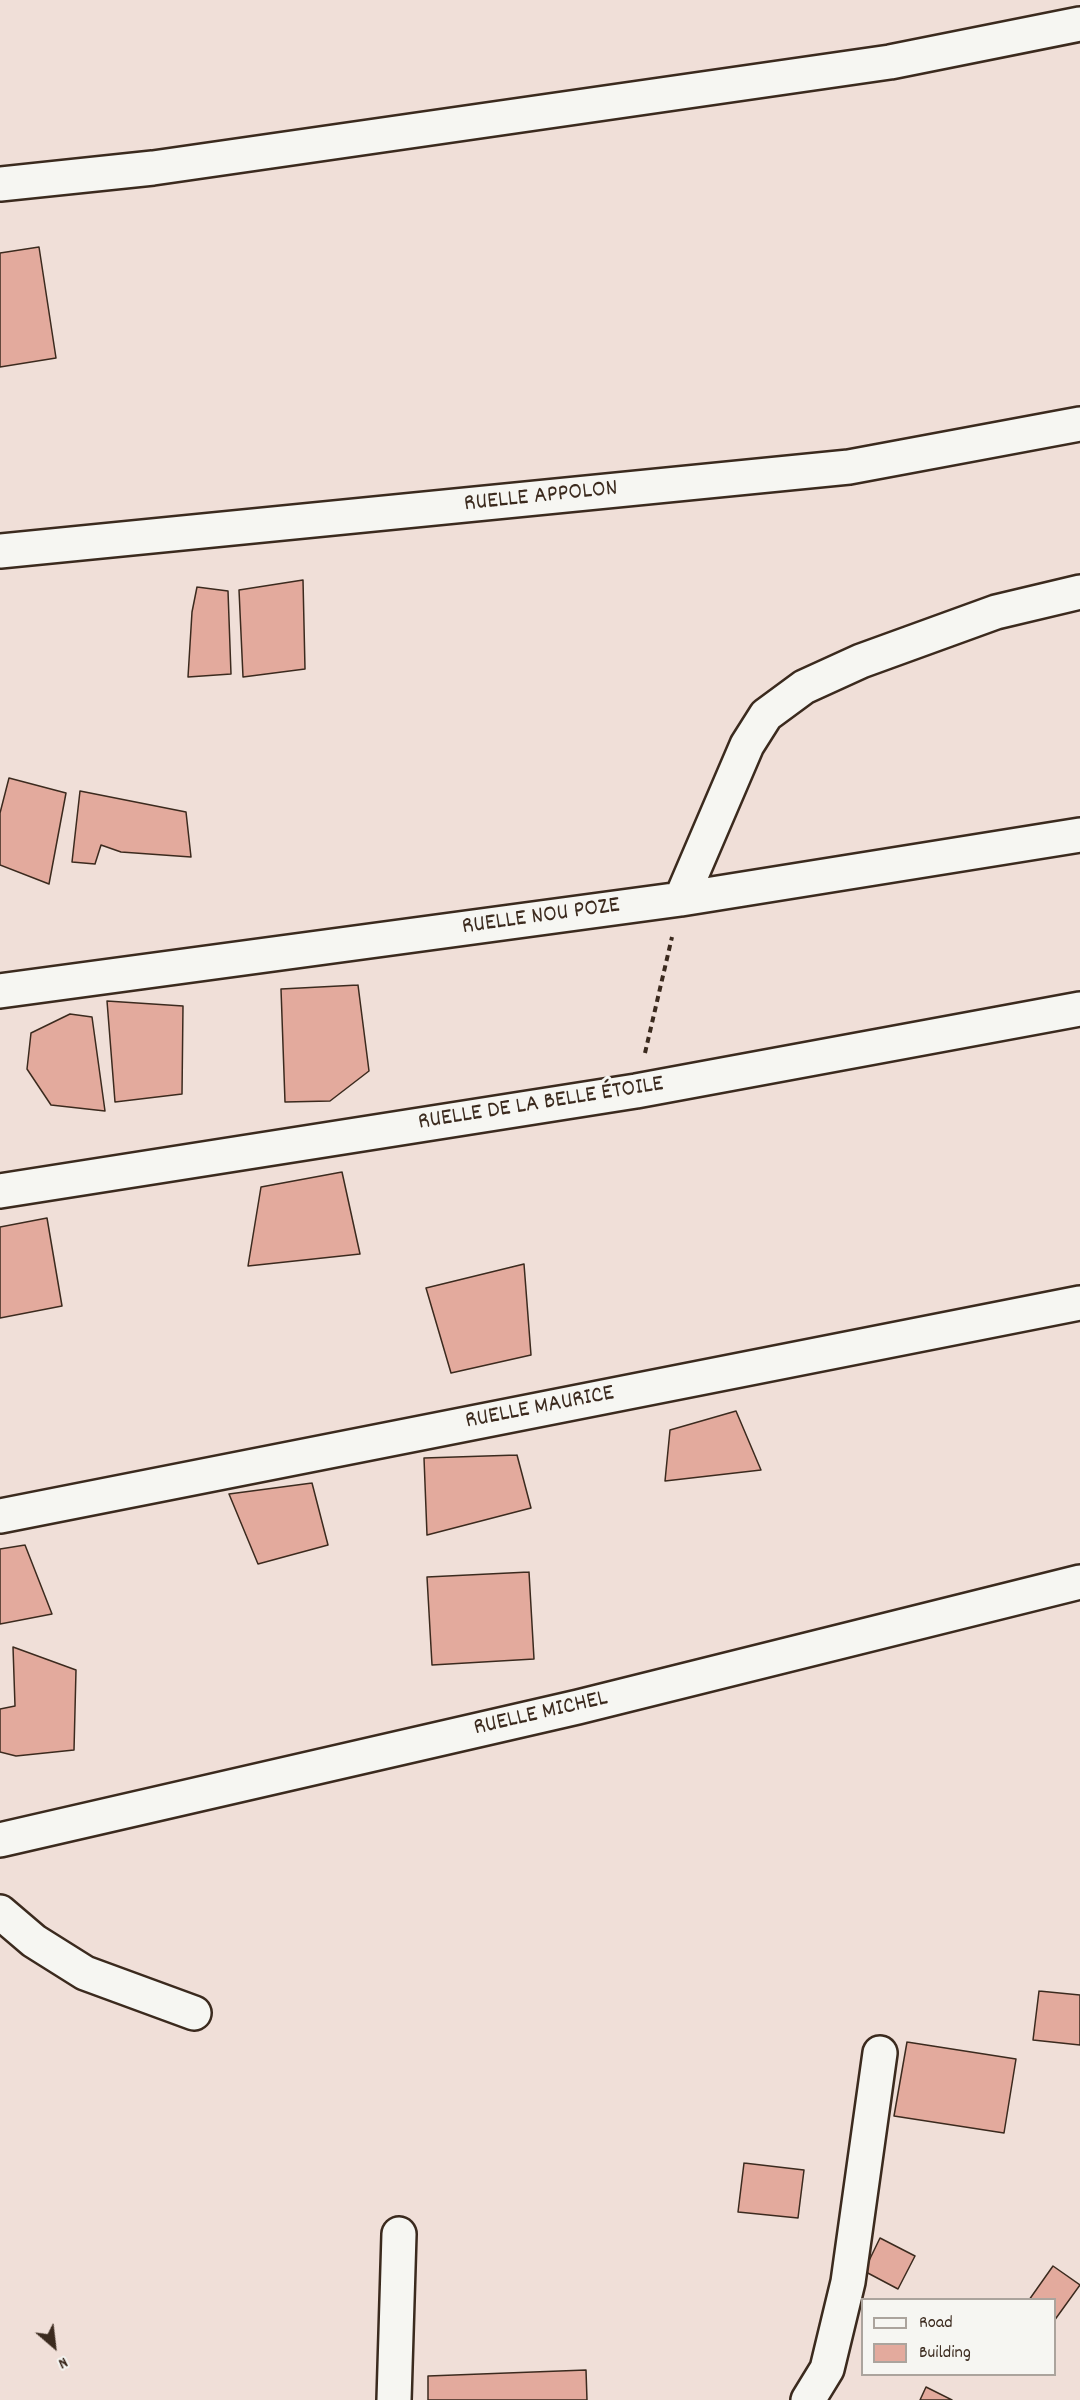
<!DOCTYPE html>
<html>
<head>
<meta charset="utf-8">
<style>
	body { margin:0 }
	#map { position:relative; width:1080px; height:2400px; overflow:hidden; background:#f0dfd8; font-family:Dekko,sans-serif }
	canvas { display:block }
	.legend { position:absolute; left:861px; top:2298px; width:195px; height:78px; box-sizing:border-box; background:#f6f6f2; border:2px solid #aba49d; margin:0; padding:8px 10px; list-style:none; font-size:18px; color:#3b2a1e }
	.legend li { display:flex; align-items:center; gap:12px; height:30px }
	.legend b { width:30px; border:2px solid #aba49d }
	.north { position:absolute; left:24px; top:2316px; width:60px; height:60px; -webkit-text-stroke:4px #f6f6f2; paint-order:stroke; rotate:152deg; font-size:16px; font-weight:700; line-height:24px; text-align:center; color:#3b2a1e }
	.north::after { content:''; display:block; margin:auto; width:21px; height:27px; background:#3b2a1e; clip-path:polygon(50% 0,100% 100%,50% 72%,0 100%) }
</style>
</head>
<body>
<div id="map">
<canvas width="1080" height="2400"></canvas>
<ul class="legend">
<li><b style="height:8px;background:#f6f6f2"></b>Road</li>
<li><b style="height:16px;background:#e3aa9d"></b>Building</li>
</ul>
<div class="north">N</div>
</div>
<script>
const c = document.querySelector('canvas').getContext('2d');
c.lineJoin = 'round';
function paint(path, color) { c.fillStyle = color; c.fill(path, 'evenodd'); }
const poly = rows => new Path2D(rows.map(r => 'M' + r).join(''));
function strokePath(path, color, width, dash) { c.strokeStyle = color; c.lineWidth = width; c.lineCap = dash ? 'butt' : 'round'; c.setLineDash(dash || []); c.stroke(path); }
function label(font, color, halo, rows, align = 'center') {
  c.font = font + ' Dekko,sans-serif'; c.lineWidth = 6; c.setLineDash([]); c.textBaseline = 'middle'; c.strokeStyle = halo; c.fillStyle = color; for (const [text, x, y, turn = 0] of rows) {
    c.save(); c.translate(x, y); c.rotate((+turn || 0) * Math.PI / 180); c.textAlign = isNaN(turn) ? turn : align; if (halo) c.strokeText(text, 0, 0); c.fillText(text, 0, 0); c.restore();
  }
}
const building = poly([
	[39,247,56,358,0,367,0,253,39,247],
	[303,580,305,669,243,677,239,590,303,580],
	[197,587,228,591,231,674,188,677,192,612,197,587],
	[9,778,66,793,49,884,0,865,0,813,9,778],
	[80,791,186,812,191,857,121,852,101,845,95,864,72,862,80,791],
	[358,985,369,1071,330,1101,285,1102,281,989,358,985],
	[107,1001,183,1006,182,1094,115,1102,107,1001],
	[70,1014,92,1017,105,1111,51,1105,27,1069,31,1033,70,1014],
	[342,1172,360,1254,248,1266,261,1187,342,1172],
	[47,1218,62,1306,0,1318,0,1227,47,1218],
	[524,1264,531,1355,451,1373,426,1288,524,1264],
	[736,1411,761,1470,665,1481,670,1430,736,1411],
	[517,1455,531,1508,427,1535,424,1458,517,1455],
	[312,1483,328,1545,258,1564,229,1494,312,1483],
	[25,1545,52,1614,0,1624,0,1549,25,1545],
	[529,1572,534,1659,432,1665,427,1577,529,1572],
	[13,1647,76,1670,74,1750,16,1756,0,1752,0,1709,15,1706,13,1647],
	[1039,1991,1080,1995,1080,2045,1033,2040,1039,1991],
	[907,2042,1016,2059,1004,2133,894,2116,907,2042],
	[744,2163,804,2170,798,2218,738,2212,744,2163],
	[880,2238,915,2256,898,2289,864,2271,880,2238],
	[1053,2266,1080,2285,1054,2321,1054,2300,1029,2300,1053,2266],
	[586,2370,587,2400,428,2400,428,2376,586,2370],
	[926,2387,952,2400,920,2400,926,2387]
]);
paint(building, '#e3aa9d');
strokePath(building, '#3b2a1e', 1.5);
const minor = poly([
	[0,184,153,168,890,62,1080,24],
	[0,551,849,467,1080,424],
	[681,899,747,745,766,715,804,687,861,661,996,612,1080,592],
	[0,991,681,899,1080,835],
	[0,1191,636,1091,1080,1009],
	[0,1516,1080,1303],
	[0,1840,578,1707,1080,1582],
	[0,1912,34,1941,85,1973,194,2013],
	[394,2400,399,2234],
	[808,2400,827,2369,848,2282,880,2053]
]);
strokePath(minor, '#3b2a1e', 38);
strokePath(poly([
	[645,1053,672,937]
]), '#3b2a1e', 4, [6, 4.5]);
strokePath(minor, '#f6f6f2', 33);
label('24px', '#3b2a1e', '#f6f6f2', [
	["RUELLE APPOLON",541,498,-6],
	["RUELLE NOU POZE",541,918,-8],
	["RUELLE DE LA BELLE ÉTOILE",541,1105,-9],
	["RUELLE MAURICE",540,1409,-11],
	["RUELLE MICHEL",541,1715,-13]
]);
</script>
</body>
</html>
